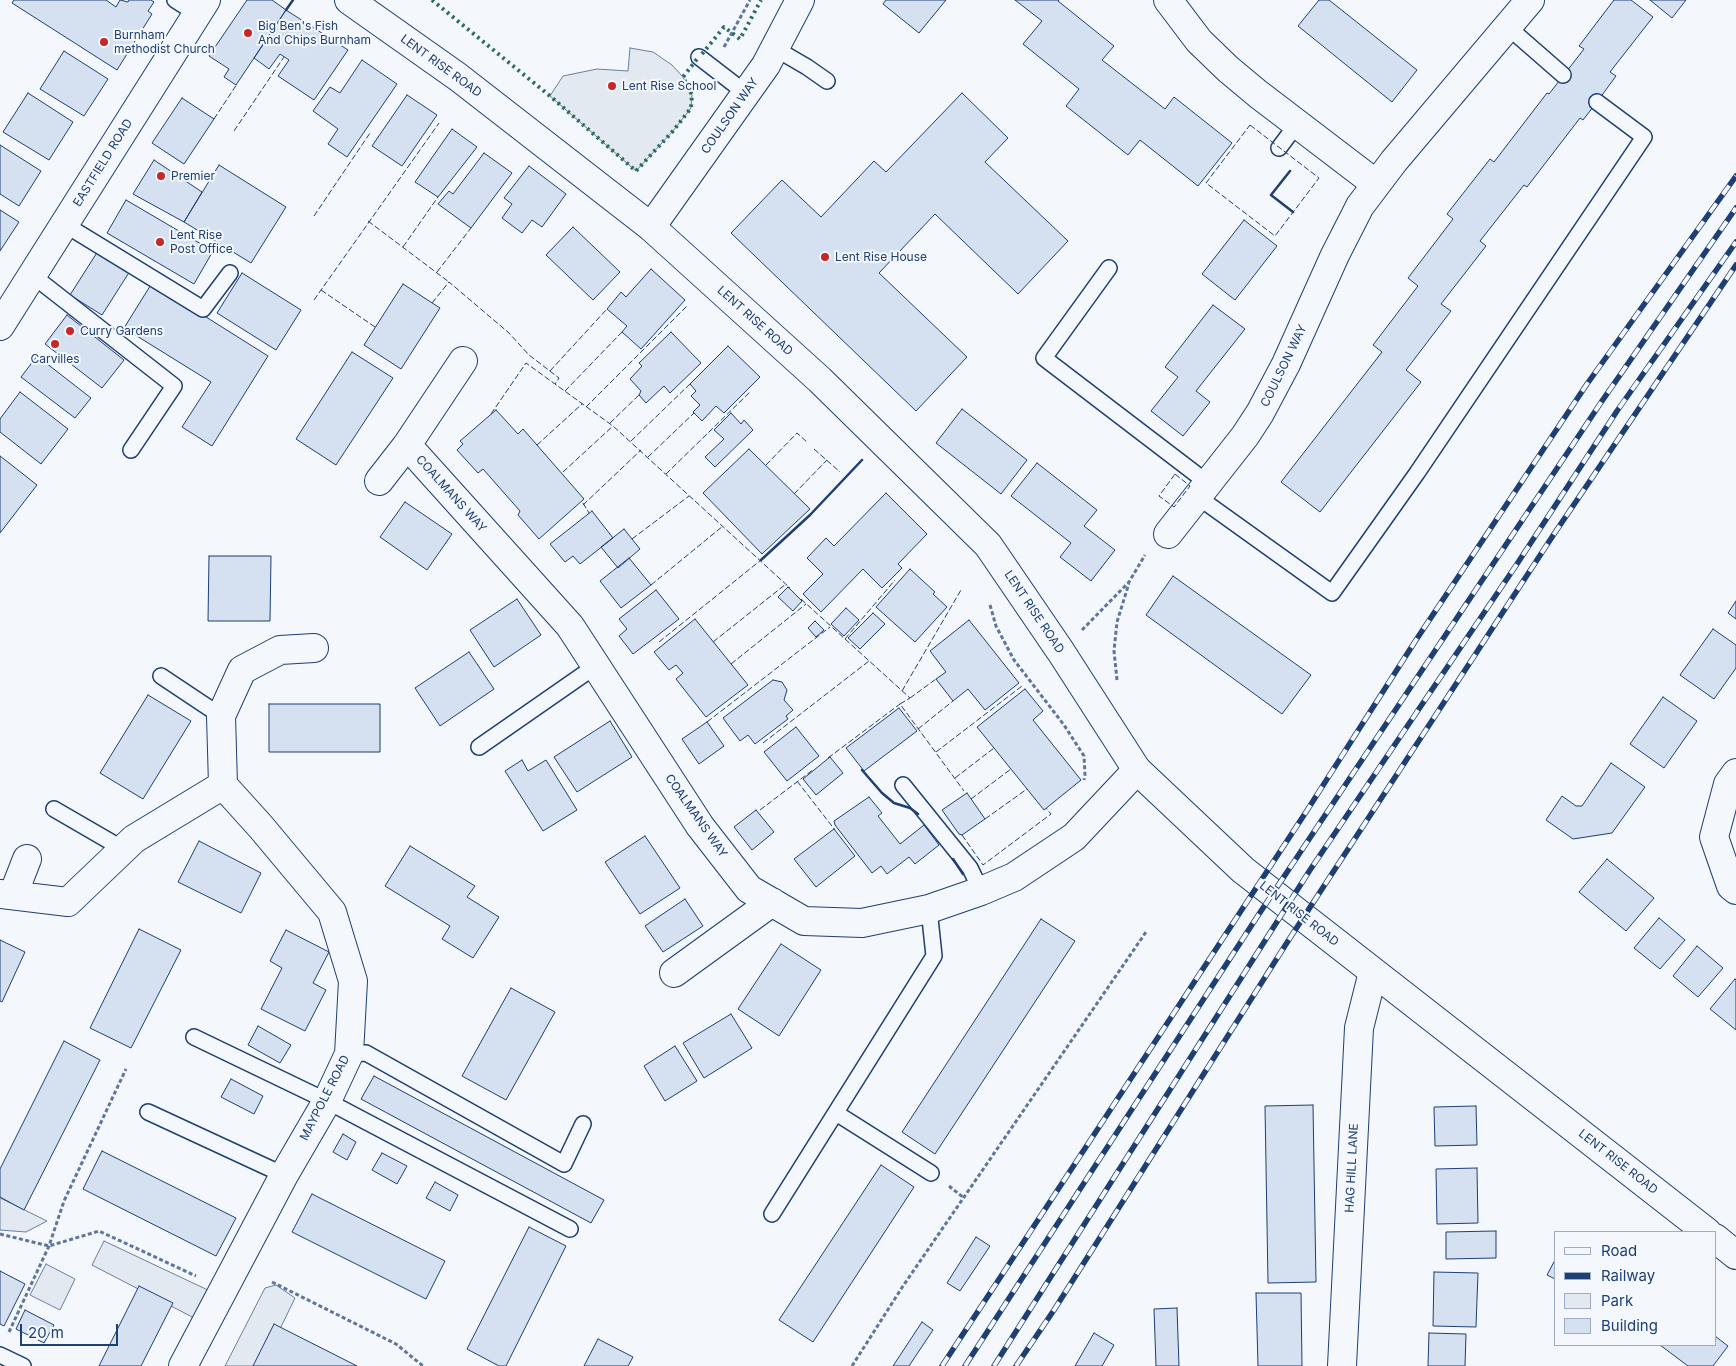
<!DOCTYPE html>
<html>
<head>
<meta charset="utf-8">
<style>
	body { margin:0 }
	#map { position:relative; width:1736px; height:1366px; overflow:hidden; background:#f4f7fb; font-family:Inter,sans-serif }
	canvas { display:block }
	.legend { position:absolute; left:1554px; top:1231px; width:162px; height:115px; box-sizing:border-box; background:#f4f7fb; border:1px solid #9eadc5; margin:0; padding:6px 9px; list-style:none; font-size:15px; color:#1d3f73 }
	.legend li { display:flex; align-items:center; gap:10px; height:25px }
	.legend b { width:25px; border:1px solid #9eadc5 }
	.scale { position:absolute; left:20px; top:1324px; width:98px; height:22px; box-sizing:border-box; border:2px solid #1d3f73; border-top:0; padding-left:6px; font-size:15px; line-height:18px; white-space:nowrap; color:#1d3f73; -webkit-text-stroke:4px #f4f7fb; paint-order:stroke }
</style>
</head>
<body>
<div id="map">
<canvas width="1736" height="1366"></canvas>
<ul class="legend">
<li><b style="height:6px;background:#f4f7fb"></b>Road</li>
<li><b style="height:6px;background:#1d3f73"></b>Railway</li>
<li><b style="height:14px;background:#e3e9f0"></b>Park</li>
<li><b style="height:14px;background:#d5e0f0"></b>Building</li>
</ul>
<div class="scale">20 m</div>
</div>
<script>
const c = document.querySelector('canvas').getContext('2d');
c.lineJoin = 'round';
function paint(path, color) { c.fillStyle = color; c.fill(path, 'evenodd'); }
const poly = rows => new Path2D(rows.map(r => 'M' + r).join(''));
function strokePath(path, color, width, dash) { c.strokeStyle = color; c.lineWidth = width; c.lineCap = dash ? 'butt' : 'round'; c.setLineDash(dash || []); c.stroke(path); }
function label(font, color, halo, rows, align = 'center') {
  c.font = font + ' Inter,sans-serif'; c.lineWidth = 4; c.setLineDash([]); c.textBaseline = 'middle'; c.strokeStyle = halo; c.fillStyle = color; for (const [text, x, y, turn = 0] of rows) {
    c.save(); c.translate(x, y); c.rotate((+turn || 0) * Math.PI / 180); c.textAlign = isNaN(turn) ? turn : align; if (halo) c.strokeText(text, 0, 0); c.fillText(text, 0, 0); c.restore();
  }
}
const green = poly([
	[630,48,653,52,672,65,683,77,692,95,691,108,673,131,636,171,550,96,563,76,597,69,628,71,630,48],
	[0,1198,47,1221,26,1232,0,1230,0,1198],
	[104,1241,212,1292,198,1320,92,1265,104,1241],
	[46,1264,75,1279,60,1310,30,1295,46,1264],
	[276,1285,295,1298,262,1366,225,1366,265,1288,276,1285]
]);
paint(green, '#e3e9f0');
strokePath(green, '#687fa3', 1);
const building = poly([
	[14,0,106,0,116,7,120,0,128,2,129,0,151,0,154,2,148,11,152,14,117,70,12,3,14,0],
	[247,0,272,0,286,10,236,85,224,77,229,69,209,56,247,0],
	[886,0,946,0,919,33,883,4,886,0],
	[1015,0,1059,0,1058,1,1114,46,1102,60,1165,109,1174,97,1232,143,1198,186,1140,140,1128,155,1066,106,1079,89,1023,44,1042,21,1015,0],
	[1319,0,1329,0,1417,70,1392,102,1298,26,1319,0],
	[1614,0,1631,0,1653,17,1610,72,1616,76,1597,102,1583,120,1580,118,1527,187,1524,185,1480,241,1486,246,1441,304,1451,311,1406,370,1421,382,1320,512,1281,482,1382,352,1373,345,1418,286,1408,278,1453,219,1447,214,1490,159,1494,162,1547,93,1549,94,1584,49,1579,46,1614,0],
	[1650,0,1686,0,1672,18,1650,0],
	[286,10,348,50,314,100,278,76,289,60,280,54,269,69,254,58,286,10],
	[64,51,108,79,84,116,40,89,64,51],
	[362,60,397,84,347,157,328,144,338,129,313,111,330,87,340,93,362,60],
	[28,93,73,122,49,160,3,132,28,93],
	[962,93,1008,138,985,162,1068,241,1018,294,935,214,879,273,967,357,916,411,731,233,782,180,821,217,874,161,886,172,962,93],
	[407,95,437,115,402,166,372,146,407,95],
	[182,98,214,119,184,164,152,143,182,98],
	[452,129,477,147,438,197,415,182,452,129],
	[0,145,41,171,19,206,0,194,0,145],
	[484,153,512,173,471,228,438,204,449,191,453,194,484,153],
	[154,160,202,192,184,222,133,194,154,160],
	[219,165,286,207,251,263,184,222,219,165],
	[529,166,566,194,542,227,532,220,522,233,502,218,512,204,504,198,529,166],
	[126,200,213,251,194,284,107,233,126,200],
	[0,210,19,222,0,251,0,210],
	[1244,220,1277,246,1235,300,1202,274,1244,220],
	[573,227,620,272,593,300,546,255,573,227],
	[98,251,130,271,102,315,70,295,98,251],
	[651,269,685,300,641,349,622,332,627,326,607,309,621,292,626,297,651,269],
	[242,273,301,310,276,350,217,313,242,273],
	[152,283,268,356,212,446,182,427,211,382,124,328,152,283],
	[403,284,440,308,401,369,364,345,403,284],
	[1213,305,1245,329,1196,391,1210,402,1183,436,1151,411,1178,377,1165,367,1213,305],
	[67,315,124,360,102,388,45,344,67,315],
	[671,332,701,363,670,393,664,386,646,403,639,395,641,391,630,379,642,366,639,363,671,332],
	[728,346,760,377,724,413,716,406,702,421,693,412,700,405,691,396,696,391,690,384,728,346],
	[352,352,393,378,336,465,296,439,352,352],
	[37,356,91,398,75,418,21,377,37,356],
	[20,392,68,429,41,464,0,432,0,419,20,392],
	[962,409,1027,460,1001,494,936,443,962,409],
	[496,410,518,434,523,429,584,499,539,539,518,515,520,511,483,469,478,473,457,450,463,444,460,441,496,410],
	[731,413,741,424,744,420,753,430,715,467,705,457,724,439,714,430,731,413],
	[749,449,810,509,762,554,703,493,749,449],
	[0,456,37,485,0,533,0,456],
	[1037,463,1097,510,1084,526,1115,550,1091,581,1060,557,1071,543,1011,496,1037,463],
	[886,493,927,534,898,564,902,568,882,588,863,569,821,612,803,594,823,574,807,558,826,538,834,546,886,493],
	[405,502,452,534,427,570,380,537,405,502],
	[592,511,613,538,580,564,573,556,565,562,550,544,592,511],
	[624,529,640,549,618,568,601,547,624,529],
	[209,556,271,556,270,621,208,621,209,556],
	[629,558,651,585,621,608,600,581,629,558],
	[910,569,935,592,933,594,947,607,915,642,876,607,910,569],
	[1173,576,1311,675,1282,714,1146,615,1173,576],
	[788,587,802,601,793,611,778,597,788,587],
	[656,590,679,619,633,654,619,636,627,629,619,619,656,590],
	[517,599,541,635,494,667,470,630,517,599],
	[1736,601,1736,619,1728,613,1736,601],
	[846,608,859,620,844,636,831,624,846,608],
	[873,613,885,624,860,649,848,638,873,613],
	[695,619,748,685,706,717,676,679,683,673,676,665,669,670,654,652,695,619],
	[969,620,1019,683,985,710,968,689,953,701,936,679,946,672,930,651,969,620],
	[815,621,824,630,816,637,808,628,815,621],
	[1713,629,1736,645,1736,668,1714,699,1680,675,1713,629],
	[469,652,494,689,440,726,415,688,469,652],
	[773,680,782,682,787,690,784,700,793,710,786,716,788,719,755,744,748,735,740,741,723,718,773,680],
	[1025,689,1043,711,1033,720,1081,780,1044,810,977,727,1025,689],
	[148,695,191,721,143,799,100,773,148,695],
	[1663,697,1697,721,1664,768,1630,744,1663,697],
	[269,704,380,704,380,752,269,752,269,704],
	[899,708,917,731,864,771,846,748,899,708],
	[610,721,632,757,577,792,554,757,610,721],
	[707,722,724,746,699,764,682,739,707,722],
	[796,727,819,756,787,781,764,752,796,727],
	[830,757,843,773,816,795,803,779,830,757],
	[522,760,528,771,546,760,577,810,543,831,505,771,522,760],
	[1611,763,1645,787,1612,833,1573,839,1546,820,1562,796,1576,806,1582,806,1611,763],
	[967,793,985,819,962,835,959,834,942,810,967,793],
	[869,797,882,813,878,816,900,844,924,825,939,845,915,864,909,857,887,874,881,866,872,873,835,825,834,821,869,797],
	[756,810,774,832,752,850,734,827,756,810],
	[834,829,855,856,816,887,794,859,834,829],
	[645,836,680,888,640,914,605,862,645,836],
	[199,841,261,873,241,913,178,882,199,841],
	[410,846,475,886,467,897,499,917,473,958,442,939,450,926,385,886,410,846],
	[1607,859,1654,898,1626,931,1579,892,1607,859],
	[685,899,703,926,663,952,645,926,685,899],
	[1659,918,1685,940,1660,969,1634,948,1659,918],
	[1041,919,1075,941,935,1154,902,1132,1041,919],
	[139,929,181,950,131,1048,90,1028,139,929],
	[286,930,329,952,313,983,326,990,305,1031,261,1009,282,968,270,961,286,930],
	[0,940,25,952,2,1002,0,1001,0,940],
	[781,944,821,970,779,1036,738,1009,781,944],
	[1697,946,1723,968,1698,997,1673,976,1697,946],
	[1735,979,1736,980,1736,1030,1710,1009,1735,979],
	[511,988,555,1012,506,1100,462,1076,511,988],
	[731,1014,752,1048,704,1078,683,1043,731,1014],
	[258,1026,291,1045,280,1063,248,1045,258,1026],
	[64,1041,100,1060,24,1210,0,1197,0,1169,64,1041],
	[675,1046,697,1081,665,1101,644,1066,675,1046],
	[374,1076,604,1200,591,1223,361,1099,374,1076],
	[231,1079,263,1096,254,1114,221,1097,231,1079],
	[1313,1105,1316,1282,1268,1283,1265,1106,1313,1105],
	[1476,1106,1477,1145,1435,1146,1434,1107,1476,1106],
	[343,1134,356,1142,347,1160,333,1152,343,1134],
	[102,1151,236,1218,216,1256,83,1189,102,1151],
	[382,1153,407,1166,397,1184,372,1170,382,1153],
	[881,1165,914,1187,813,1342,779,1320,881,1165],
	[1477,1168,1478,1223,1437,1224,1436,1169,1477,1168],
	[435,1182,458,1195,450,1211,426,1198,435,1182],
	[312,1194,445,1261,426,1299,292,1232,312,1194],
	[529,1227,566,1246,506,1366,499,1366,467,1349,529,1227],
	[1496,1231,1496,1258,1446,1259,1446,1232,1496,1231],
	[976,1237,990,1246,960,1291,947,1283,976,1237],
	[1555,1260,1555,1279,1547,1275,1555,1260],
	[0,1271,25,1284,4,1326,0,1324,0,1271],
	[1434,1272,1478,1273,1476,1327,1433,1326,1434,1272],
	[139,1286,173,1303,141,1366,99,1366,139,1286],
	[1256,1293,1301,1293,1302,1366,1258,1366,1256,1293],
	[1177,1308,1179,1366,1156,1366,1154,1309,1177,1308],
	[25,1310,54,1325,44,1343,16,1329,25,1310],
	[922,1322,933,1330,909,1366,893,1366,922,1322],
	[274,1324,357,1366,253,1366,274,1324],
	[1094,1333,1114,1345,1102,1366,1075,1366,1094,1333],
	[1429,1333,1466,1334,1465,1366,1428,1366,1429,1333],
	[1715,1336,1728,1346,1713,1366,1688,1366,1660,1345,1715,1345,1715,1336],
	[598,1339,633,1357,628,1366,584,1366,598,1339]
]);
paint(building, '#d5e0f0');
strokePath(building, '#1d3f73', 1);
const lane = poly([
	[175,0,197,14],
	[1508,27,1563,75],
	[776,49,807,67,827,81],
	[699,57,747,94],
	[1279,148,1297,124],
	[64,224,203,309,230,273],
	[1109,268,1044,358,1209,484],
	[32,275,174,386,131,450],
	[1198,497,1332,593,1417,473,1644,137,1597,102],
	[161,676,221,716],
	[479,747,597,665],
	[903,785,970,868,981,891],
	[54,809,123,849],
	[194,1037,327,1101,570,1229],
	[349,1054,366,1053,564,1164,583,1124],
	[148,1112,284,1175],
	[836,1113,931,1173],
	[772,1214,934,956,929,909],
	[0,1355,23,1366]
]);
const street = poly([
	[1168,0,1199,41,1228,69,1258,94,1376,184],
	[651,227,766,65,800,0],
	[0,326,206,0],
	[407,445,570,626,700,826,749,889,804,921,862,923,929,909,981,891,1014,877,1074,837,1137,770],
	[379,481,407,445,463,361],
	[1168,534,1245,436,1260,413,1286,364,1335,255,1360,206,1394,161,1530,0],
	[1736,773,1728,784,1714,837,1731,886,1736,890],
	[0,894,68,902,134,839,223,785],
	[13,895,27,859],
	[674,973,772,902],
	[183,1366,284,1175,327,1101,349,1054,353,981,332,912,261,827,223,785,221,716,242,670,280,650,314,648],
	[1342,1366,1359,1028,1373,972]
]);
const secondary = poly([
	[349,0,458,77,651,227,820,380,988,545,1061,652,1137,770,1243,870,1707,1232],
	[1715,1238,1736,1255]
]);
strokePath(lane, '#1d3f73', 18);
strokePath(street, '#1d3f73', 30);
strokePath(secondary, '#1d3f73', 30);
strokePath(poly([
	[724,47,750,0],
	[990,605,996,626,1014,660,1064,725,1084,756,1085,775,1084,780],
	[1082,630,1129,582,1145,555],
	[1117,680,1114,651,1117,622,1129,583],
	[949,1186,964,1198],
	[0,1234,49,1246,99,1231,196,1276],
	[272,1282,396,1344,423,1366],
	[9,1332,49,1246,64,1201,126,1069],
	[852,1366,903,1286,1146,932]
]), '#5e769c', 3, [4, 2.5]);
strokePath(lane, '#f4f7fb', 15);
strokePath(street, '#f4f7fb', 28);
strokePath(secondary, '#f4f7fb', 28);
const rail = poly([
	[942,1366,1306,812,1416,640,1587,384,1736,176],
	[965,1366,1257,917,1602,401,1736,208],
	[994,1366,1310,870,1517,564,1617,411,1736,242],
	[1016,1366,1054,1310,1288,941,1554,534,1736,265]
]);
strokePath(rail, '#1d3f73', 5.5);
strokePath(rail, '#f4f7fb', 4, [11]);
strokePath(poly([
	[432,0,550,96,636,171,673,131,691,108,692,95,683,77,697,59],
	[702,54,724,27,740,39,761,0]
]), '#2c6c60', 4, [2.5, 4]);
strokePath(poly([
	[214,119,237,84],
	[1250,125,1319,178,1275,236,1206,183,1250,125],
	[234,131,284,57],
	[314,216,370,133],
	[368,221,449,282],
	[403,247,438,197],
	[437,272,471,228],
	[321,290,375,327],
	[314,300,439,123],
	[432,303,449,282,509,333,529,355,559,378,555,384],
	[550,371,607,309],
	[565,391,622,332],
	[586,407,687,306],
	[491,414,526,363,613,426,790,588],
	[610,423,639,395],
	[631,441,690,384],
	[537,445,582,404],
	[814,449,840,472],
	[648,457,694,413],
	[766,465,797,433,808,443],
	[563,472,613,426],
	[666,474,751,391],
	[1175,474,1190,486,1174,507,1159,496,1175,474],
	[794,494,827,460],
	[583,503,589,513],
	[583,505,641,450],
	[632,539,689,496],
	[651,585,723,526],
	[801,599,910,698,900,704,964,791],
	[845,639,895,580],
	[659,642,761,560],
	[713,642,786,584],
	[731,664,806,604],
	[902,691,961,590],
	[910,698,936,679],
	[707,722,830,627],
	[918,729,953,701],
	[763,743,869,661],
	[936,752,1022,686],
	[828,758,900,704],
	[955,778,994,748],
	[797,781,835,830],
	[971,799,1011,769],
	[760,810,814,769],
	[985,819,1027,789],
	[962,835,983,865,1051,814,1046,808]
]), '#1d3f73', 1, [6, 2.5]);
strokePath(poly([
	[286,10,293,0],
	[1290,171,1271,195,1293,212],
	[761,560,810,515,862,460],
	[862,770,882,793,894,803,910,808,918,814],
	[953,859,963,874]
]), '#1d3f73', 2.5);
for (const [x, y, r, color] of [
	[248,33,5,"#c62828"],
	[104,42,5,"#c62828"],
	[612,86,5,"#c62828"],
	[161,176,5,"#c62828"],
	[160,242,5,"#c62828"],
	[825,257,5,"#c62828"],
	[70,331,5,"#c62828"],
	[55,344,5,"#c62828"]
]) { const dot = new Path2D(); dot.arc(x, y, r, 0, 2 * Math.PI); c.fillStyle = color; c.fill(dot); strokePath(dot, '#f4f7fb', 2); }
label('12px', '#1d3f73', '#f4f7fb', [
	["Big Ben's Fish",258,26],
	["And Chips Burnham",258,40],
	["Burnham",114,35],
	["methodist Church",114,49],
	["Lent Rise School",622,86],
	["Premier",171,176],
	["Lent Rise",170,235],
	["Post Office",170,249],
	["Lent Rise House",835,257],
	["Curry Gardens",80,331],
	["Carvilles",55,359,"center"]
], 'left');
label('12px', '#1d3f73', '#f4f7fb', [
	["LENT RISE ROAD",441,66,36],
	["COULSON WAY",730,116,-55],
	["EASTFIELD ROAD",103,163,-58],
	["LENT RISE ROAD",755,321,42],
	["COULSON WAY",1284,366,-64],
	["COALMANS WAY",451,494,48],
	["LENT RISE ROAD",1034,612,56],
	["COALMANS WAY",696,816,55],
	["LENT RISE ROAD",1299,914,38],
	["MAYPOLE ROAD",325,1098,-63],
	["LENT RISE ROAD",1618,1162,38],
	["HAG HILL LANE",1352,1168,-87]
]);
</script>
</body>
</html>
